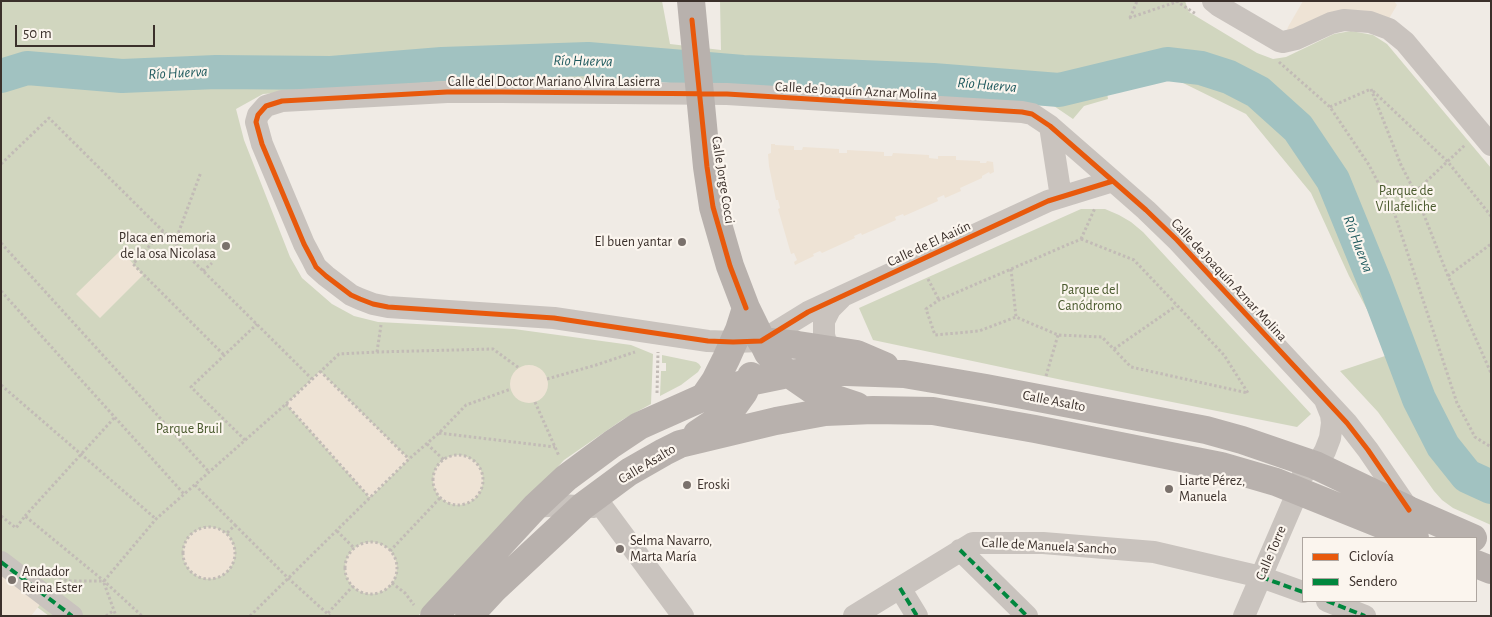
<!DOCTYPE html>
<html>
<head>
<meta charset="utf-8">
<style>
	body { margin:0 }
	#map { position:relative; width:1492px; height:617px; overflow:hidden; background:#f0ebe5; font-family:"Alegreya Sans",sans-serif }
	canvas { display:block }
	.frame { position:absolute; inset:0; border:2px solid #3b302b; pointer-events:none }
	.legend { position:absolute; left:1302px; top:537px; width:175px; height:65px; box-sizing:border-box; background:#fbf5ee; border:1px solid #aea6a0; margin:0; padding:6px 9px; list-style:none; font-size:15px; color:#3b302b }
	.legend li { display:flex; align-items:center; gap:10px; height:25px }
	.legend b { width:25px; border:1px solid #aea6a0 }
	.scale { position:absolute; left:15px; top:25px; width:140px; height:22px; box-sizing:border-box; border:2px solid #3b302b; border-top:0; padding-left:6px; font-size:15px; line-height:18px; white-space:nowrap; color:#3b302b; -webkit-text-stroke:4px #fbf5ee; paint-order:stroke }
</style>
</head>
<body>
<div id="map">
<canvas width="1492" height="617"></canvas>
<div class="frame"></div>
<ul class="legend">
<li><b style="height:6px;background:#e8590c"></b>Ciclovía</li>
<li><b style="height:6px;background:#00873e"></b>Sendero</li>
</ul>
<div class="scale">50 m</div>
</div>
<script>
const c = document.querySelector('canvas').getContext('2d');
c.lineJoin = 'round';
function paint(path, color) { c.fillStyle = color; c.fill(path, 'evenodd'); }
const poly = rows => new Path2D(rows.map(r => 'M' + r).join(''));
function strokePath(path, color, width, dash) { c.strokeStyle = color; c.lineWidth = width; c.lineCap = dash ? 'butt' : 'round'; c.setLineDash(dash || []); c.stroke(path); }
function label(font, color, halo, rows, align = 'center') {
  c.font = font + ' "Alegreya Sans",sans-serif'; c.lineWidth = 4.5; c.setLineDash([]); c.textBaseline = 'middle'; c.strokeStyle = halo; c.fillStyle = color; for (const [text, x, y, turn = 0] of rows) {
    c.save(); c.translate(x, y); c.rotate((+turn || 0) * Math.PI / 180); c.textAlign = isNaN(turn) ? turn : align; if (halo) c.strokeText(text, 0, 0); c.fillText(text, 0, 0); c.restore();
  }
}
paint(poly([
	[1,1,662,1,670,44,721,50,720,1,1185,1,1189,12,1257,53,1273,59,1286,57,1334,34,1351,31,1373,35,1387,44,1491,168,1491,525,1453,508,1442,500,1434,491,1378,412,1340,371,1391,354,1349,276,1311,193,1246,114,1179,81,1159,80,1143,85,1141,82,1107,93,1108,99,1084,106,1073,119,1051,104,1037,101,1023,100,1022,96,724,77,675,80,674,82,574,80,485,81,385,84,263,94,236,109,244,140,290,257,302,278,332,304,354,316,378,322,514,329,631,345,653,354,651,404,622,420,564,460,512,517,447,583,418,616,49,616,1,580],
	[1081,209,1105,209,1119,215,1131,222,1143,232,1311,414,1297,427,1067,381,873,340,859,308],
	[662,355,696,362,699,364,701,367,698,372,681,385,660,396,661,371,666,371,666,363,662,363]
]), '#d1d6bf');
paint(poly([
	[1303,1,1394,1,1397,5,1384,27,1370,22,1283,42,1288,27],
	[771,144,775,144,775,145,794,146,794,150,802,150,803,147,839,149,839,153,847,153,847,150,884,152,884,156,892,156,893,153,929,155,929,158,938,159,938,156,956,156,956,160,980,161,980,163,986,163,987,161,993,162,994,172,990,174,989,172,982,176,982,178,960,188,961,191,945,198,944,195,937,198,938,201,904,216,903,214,895,217,896,220,862,235,861,233,854,236,855,238,822,253,820,251,813,254,814,256,795,265,794,262,797,260,794,253,791,254,778,209,780,208,778,200,776,200,769,166,768,154,771,153],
	[121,250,143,275,100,318,76,294],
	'510 384a19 19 0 1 1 38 0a19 19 0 1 1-38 0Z',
	[320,371,409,459,370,498,286,404],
	'433 480a25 25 0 1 1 50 0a25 25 0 1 1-50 0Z',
	'183 553a26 26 0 1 1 52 0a26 26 0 1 1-52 0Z',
	'345 568a26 26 0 1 1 52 0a26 26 0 1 1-52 0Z',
	[1,562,46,597,31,616,1,616]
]), '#eee3d5');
strokePath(poly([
	[1,76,27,68,122,76,216,72,331,73,442,64,588,59,743,72,933,80,1059,90,1167,64,1201,68,1229,77,1258,92,1298,128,1333,180,1375,283,1419,399,1443,446,1467,476,1491,487]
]), '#a1c2c1', 34);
strokePath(poly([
	[1176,1,1196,14],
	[1129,18,1179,1],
	[1130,18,1137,1],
	[1279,62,1330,107,1369,165,1395,215,1457,403,1475,437,1491,447],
	[1371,89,1401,165,1415,192,1448,276,1491,373],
	[1373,91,1448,162,1491,216],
	[1330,107,1371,89],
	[1,164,49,118,312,379],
	[1415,192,1465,145],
	[163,231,133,264,224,355],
	[1081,239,1134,260,1224,355,1248,393,1131,367,1102,337,1058,335,1016,317,979,331,935,335,926,309,939,300,1081,239],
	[1081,239,1095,208],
	[175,242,201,172],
	[1,243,209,472],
	[1011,269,1016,317],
	[203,271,212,263],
	[1448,276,1491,244],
	[928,279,939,300],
	[1,291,184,494],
	[1114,349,1176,306],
	[377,352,381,325],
	[320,371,409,459],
	[1046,376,1058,335],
	[547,379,596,365,635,352],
	[1,385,156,519],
	[657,393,658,352],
	[535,402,559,456],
	[286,404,370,498],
	[439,433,555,447],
	[245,440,191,387,257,324],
	[427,444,444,460],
	'433 480a25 25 0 1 1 50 0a25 25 0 1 1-50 0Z',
	[195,485,235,525,227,533],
	[1,516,16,528,25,516,104,581,142,616],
	[25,516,115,417],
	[235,525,289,579,330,616],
	'183 553a26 26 0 1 1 52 0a26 26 0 1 1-52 0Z',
	[337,531,354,548],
	'345 568a26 26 0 1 1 52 0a26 26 0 1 1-52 0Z',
	[390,551,440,498],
	[55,576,68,581,103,581],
	[104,581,156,519,286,404,339,354,377,352,493,349,519,368],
	[104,583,116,616],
	[392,583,405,593,414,605],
	[328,613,353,586],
	[106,616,113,611],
	[250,616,409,459,439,433,466,405,511,389]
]), '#c2bbb6', 3, [2.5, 2.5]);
strokePath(poly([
	[1213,1,1219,6,1279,41,1283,42,1296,39,1331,23,1344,20,1370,22,1389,29,1405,42,1491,145],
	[1050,126,1061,197],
	[1113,181,1048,201,808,312,761,341,733,342,708,341,554,318,388,307,373,304,360,299,351,295,326,276,316,267,312,259,304,244,262,144,256,122,258,115,266,106,282,101,447,92,501,92,727,94,1022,112,1032,114,1050,126,1113,181,1146,210,1177,240,1347,423,1368,450,1409,510],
	[833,349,826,342,824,335,824,321,830,309,841,298],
	[1303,474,1319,461,1325,451,1330,438,1332,423,1331,415,1325,400],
	[595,497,683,616],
	[535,507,560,505,594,507],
	[960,550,1027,616],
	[1,562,72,616],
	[900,588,917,616],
	[1327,601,1365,616],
	[854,616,973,543,1043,543,1154,552,1261,577,1303,592],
	[1244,616,1298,491]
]), '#c9c3be', 22);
strokePath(poly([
	[691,1,707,167,713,207,730,266,746,308,768,353,782,369,811,389,824,395,857,406],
	[761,341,798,345,857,354,885,366],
	[704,397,715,381,726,359,739,330,746,308],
	[697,434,721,418,731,410,744,392,751,376],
	[1476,564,1491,570],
	[434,616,535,507,566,478,612,444,639,426,704,397,749,382,788,374,818,371,904,374,986,388,1206,430,1242,440,1315,465,1409,510,1473,538],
	[469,616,494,589,583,506,629,472,664,452,680,444,776,421,825,412,873,410,933,411,1035,429,1221,466,1276,482,1415,538]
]), '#b8b1ad', 28);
strokePath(poly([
	[960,550,1027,616],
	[1,562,72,616],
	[1261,577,1303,592],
	[900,588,917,616],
	[1327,601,1365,616]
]), '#00873e', 4, [8, 4]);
strokePath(poly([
	[692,20,707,167,713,207,730,266,746,308],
	[1113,181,1048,201,808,312,761,341,733,342,708,341,554,318,388,307,373,304,360,299,351,295,326,276,316,267,312,259,304,244,262,144,256,122,258,115,266,106,282,101,447,92,501,92,727,94,1022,112,1032,114,1050,126,1113,181,1146,210,1177,240,1347,423,1368,450,1409,510]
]), '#e8590c', 5);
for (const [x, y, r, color] of [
	[682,242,5,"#7a716c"],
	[226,246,5,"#7a716c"],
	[687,485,5,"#7a716c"],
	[1169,489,5,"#7a716c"],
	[620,549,5,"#7a716c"],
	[12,580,5,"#7a716c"]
]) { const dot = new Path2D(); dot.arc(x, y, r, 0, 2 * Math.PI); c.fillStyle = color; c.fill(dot); strokePath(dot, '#fbf5ee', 2); }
label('14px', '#3b302b', '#fbf5ee', [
	["Calle del Doctor Mariano Alvira Lasierra",554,82],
	["Calle de Joaquín Aznar Molina",856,91,3],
	["Calle Jorge Cocci",723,180,81],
	["Calle de El Aaiún",929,244,-25],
	["Calle de Joaquín Aznar Molina",1229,280,47],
	["Calle Asalto",1054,401,11],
	["Calle Asalto",647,464,-31],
	["Calle de Manuela Sancho",1049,546,3],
	["Calle Torre",1271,553,-67]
]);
label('14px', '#4a5a2e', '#fbf5ee', [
	["Parque de",1406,191],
	["Villafeliche",1406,207],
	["Parque del",1090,290],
	["Canódromo",1090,306],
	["Parque Bruil",189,429]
]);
label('14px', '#3b302b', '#fbf5ee', [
	["Placa en memoria",216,238,"right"],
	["de la osa Nicolasa",216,254,"right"],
	["El buen yantar",672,242,"right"],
	["Liarte Pérez,",1179,481],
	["Manuela",1179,497],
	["Eroski",697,485],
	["Selma Navarro,",630,541],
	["Marta María",630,557],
	["Andador",22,572],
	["Reina Ester",22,588]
], 'left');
label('italic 15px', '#1f5a5e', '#fbf5ee', [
	["Río Huerva",583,61,1],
	["Río Huerva",178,73,-3],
	["Río Huerva",987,85,5],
	["Río Huerva",1358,244,69]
]);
</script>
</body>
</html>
